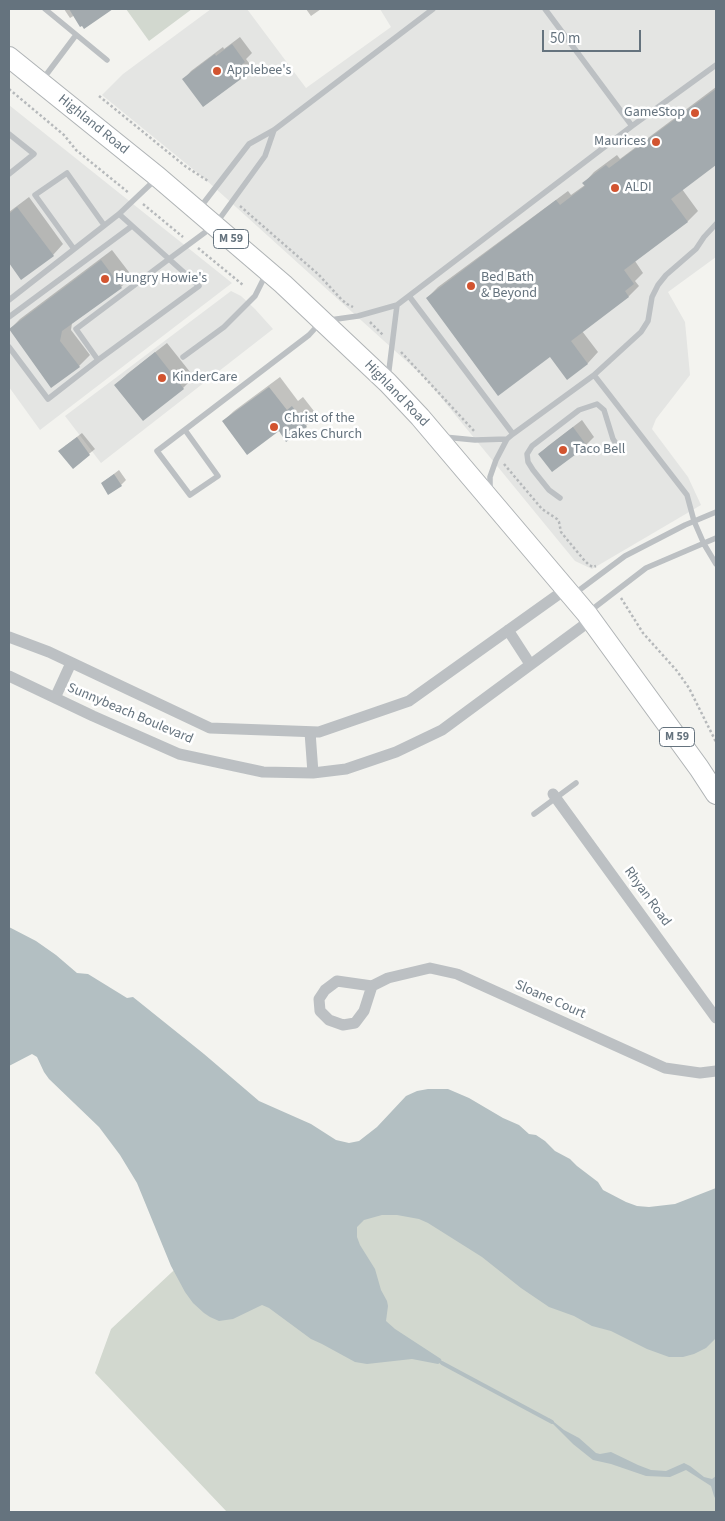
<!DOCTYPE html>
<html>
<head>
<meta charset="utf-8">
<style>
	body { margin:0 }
	#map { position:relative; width:725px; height:1521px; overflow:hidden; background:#f3f3ef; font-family:"Source Sans 3",sans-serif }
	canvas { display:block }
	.frame { position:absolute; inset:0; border:10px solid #65737e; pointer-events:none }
	.scale { position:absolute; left:542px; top:30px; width:99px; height:22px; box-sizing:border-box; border:2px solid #65737e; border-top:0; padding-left:6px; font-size:15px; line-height:18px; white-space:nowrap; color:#65737e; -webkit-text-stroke:4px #fff; paint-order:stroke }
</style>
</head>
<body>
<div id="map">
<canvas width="725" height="1521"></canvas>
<div class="frame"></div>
<div class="scale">50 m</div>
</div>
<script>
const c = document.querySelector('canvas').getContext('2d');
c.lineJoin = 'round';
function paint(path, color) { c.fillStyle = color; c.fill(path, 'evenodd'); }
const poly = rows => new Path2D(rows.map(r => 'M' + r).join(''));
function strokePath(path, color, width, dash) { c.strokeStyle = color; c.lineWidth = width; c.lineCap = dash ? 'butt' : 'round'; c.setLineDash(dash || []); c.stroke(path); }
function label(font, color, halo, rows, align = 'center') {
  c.font = font + ' "Source Sans 3",sans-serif'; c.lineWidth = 5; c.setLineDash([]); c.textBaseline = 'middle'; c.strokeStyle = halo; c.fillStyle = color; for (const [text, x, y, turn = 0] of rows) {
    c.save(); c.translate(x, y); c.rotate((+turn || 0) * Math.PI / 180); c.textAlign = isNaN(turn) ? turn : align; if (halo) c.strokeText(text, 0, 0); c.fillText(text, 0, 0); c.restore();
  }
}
paint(poly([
	[211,9,247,9,306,88,391,27,380,9,716,9,716,257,668,292,685,322,690,375,656,419,652,429,688,477,701,505,592,569,575,561,425,378,205,179,102,95,123,74],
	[9,105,232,283,40,430,9,387],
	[231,291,241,296,255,309,273,329,101,463,65,416]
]), '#e4e5e3');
paint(poly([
	[126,9,192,9,149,41],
	[415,1190,716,1258,716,1512,227,1512,95,1373,111,1329,187,1258]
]), '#d2d8cf');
paint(poly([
	[9,927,36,941,56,955,77,973,88,974,127,998,133,997,204,1054,259,1101,311,1124,336,1140,349,1143,359,1141,377,1127,406,1096,417,1091,428,1089,448,1089,469,1098,503,1118,519,1125,529,1134,536,1135,545,1141,555,1151,570,1159,577,1166,598,1182,603,1190,626,1202,637,1206,649,1207,675,1204,716,1188,716,1338,706,1348,694,1354,683,1357,669,1357,647,1349,611,1331,592,1326,574,1316,549,1307,521,1288,482,1257,428,1223,419,1219,397,1215,382,1215,364,1220,357,1227,357,1237,360,1245,375,1269,381,1290,387,1301,388,1306,386,1321,395,1329,441,1359,442,1362,438,1364,412,1359,367,1364,355,1362,322,1344,311,1339,269,1308,262,1305,233,1319,219,1321,210,1317,204,1313,193,1303,185,1292,171,1266,137,1183,120,1155,99,1127,49,1079,44,1072,37,1057,32,1054,9,1066],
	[549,1418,564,1430,579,1438,596,1453,600,1454,611,1452,638,1465,651,1470,666,1471,684,1463,690,1466,704,1477,712,1479,716,1476,716,1500,714,1496,711,1486,686,1470,670,1477,646,1476,611,1464,593,1460,573,1444,552,1423]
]), '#b3bfc2');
paint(poly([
	[64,9,110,9,108,11,75,15,70,18],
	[306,9,321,9,311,16],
	[240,37,252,53,246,59,252,67,244,75,203,106,184,79,191,71,223,47,224,49],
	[716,87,716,164,682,189,698,211,688,221,635,261,643,273,635,281,639,286,629,296,582,331,598,352,588,363,567,378,550,355,427,298,438,287,568,191,571,195,585,185,584,183,594,172,617,155,620,159],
	[29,197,63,244,53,255,21,278,9,261,9,212],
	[112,250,132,276,121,287,72,323,71,330,90,355,79,366,51,386,10,329,20,319],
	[167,343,194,377,183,388,143,419,116,385,127,374],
	[280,377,298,401,303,397,317,415,306,426,287,440,279,429,223,421,234,411],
	[582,420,594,437,586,445,552,470,540,454,548,446],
	[82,433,95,449,73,467,65,446],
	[119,470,126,480,121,485,102,483]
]), '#0003');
strokePath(poly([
	[442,1363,552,1422]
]), '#b3bfc2', 4);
paint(poly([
	[69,9,113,9,84,29,82,26,80,27],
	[232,44,245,62,238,67,245,76,203,107,182,79,215,54,216,56],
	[716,89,716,165,671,199,688,222,624,270,634,284,625,291,629,297,571,341,588,364,567,380,550,357,498,396,426,298,556,200,560,205,585,186,582,183,606,165,609,168],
	[17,207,54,256,21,280,9,263,9,214],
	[101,260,122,288,62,331,60,341,80,367,51,388,9,329],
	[155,352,184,389,143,421,114,385],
	[269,387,287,410,292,406,307,427,286,442,279,431,247,455,222,421],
	[573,427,587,446,552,472,538,454],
	[77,437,90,455,73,469,58,451],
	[114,474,122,486,108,495,101,483]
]), '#a3aaae');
const trunk = poly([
	[9,57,158,177,283,284,388,383,420,417,587,614,699,768,716,794]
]);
strokePath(trunk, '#afb3b5', 22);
strokePath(poly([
	[9,89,64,135,76,150,129,193],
	[99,96,185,166,208,181],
	[143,204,183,237],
	[240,206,318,274,342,300,347,304,353,307],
	[198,248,243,285],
	[370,322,384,336],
	[401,352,475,432],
	[504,464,542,509,557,519,559,522,561,532,565,537,584,560,589,565,593,567,596,566],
	[621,598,643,633,677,671,689,688,716,742]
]), '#b6b9bb', 2.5, [2.5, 2.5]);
strokePath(poly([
	[45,9,107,60],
	[43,79,76,35],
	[632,126,716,65],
	[9,134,34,154,9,174],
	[199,209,249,144,274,130,433,9],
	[119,214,169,259,76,329,98,360,199,286,169,259,215,225,265,156,274,130],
	[74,249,35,195,67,173,104,225],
	[409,296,513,434,594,375,687,495,694,521,704,544,716,564],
	[9,300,119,214,156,179],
	[9,317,132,226],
	[330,320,358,316,397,305,632,126,545,9],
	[9,347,48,399,98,360],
	[183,357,224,327,255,296,266,274],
	[594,375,641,332,648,321,652,297,658,285,666,275,696,249,704,237,716,224],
	[388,378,397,305],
	[185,430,218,476,190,495,157,451,309,335,319,324],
	[444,437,475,440,507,439],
	[490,490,490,477,496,460,507,439,513,434],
	[560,498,549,490,533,470,528,462,527,454,532,446,579,410,597,404,604,410,613,439,621,451],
	[574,594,625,556,685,525,716,512],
	[590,611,646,568,716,538],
	[534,814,576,783]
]), '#bcc0c3', 5.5);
strokePath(poly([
	[508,630,530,664],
	[9,637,49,652,210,728,319,732,409,701,566,589],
	[9,676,93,716,179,754,263,772,313,773,346,769,396,752,442,730,591,620],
	[55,698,71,663],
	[310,732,313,773],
	[553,794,716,1018],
	[372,986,364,1011,355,1023,343,1025,329,1020,320,1011,319,999,325,990,337,981,372,986,388,978,430,968,457,974,665,1068,700,1073,716,1071]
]), '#bcc0c3', 11);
strokePath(trunk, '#fff', 20);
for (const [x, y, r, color] of [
	[217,71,5,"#d25430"],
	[695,113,5,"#d25430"],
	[656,142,5,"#d25430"],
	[615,188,5,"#d25430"],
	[105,279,5,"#d25430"],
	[471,286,5,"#d25430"],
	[162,378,5,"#d25430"],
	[274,427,5,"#d25430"],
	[563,450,5,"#d25430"]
]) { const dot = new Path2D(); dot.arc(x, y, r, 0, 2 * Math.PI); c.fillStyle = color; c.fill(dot); strokePath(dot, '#fff', 2); }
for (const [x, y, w] of [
	[231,239,35],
	[677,737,35]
]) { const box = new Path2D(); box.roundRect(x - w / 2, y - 9.5, w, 19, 4); c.fillStyle = '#fff'; c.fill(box); strokePath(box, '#65737e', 1); }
label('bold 12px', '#65737e', null, [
	["M 59",231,239],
	["M 59",677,737]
]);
label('14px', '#65737e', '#fff', [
	["Applebee's",227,71],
	["GameStop",685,113,"right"],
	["Maurices",646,142,"right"],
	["ALDI",625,188],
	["Bed Bath",481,278],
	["& Beyond",481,294],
	["Hungry Howie's",115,279],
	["KinderCare",172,378],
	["Christ of the",284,419],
	["Lakes Church",284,435],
	["Taco Bell",573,450]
], 'left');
label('14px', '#65737e', '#fff', [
	["Highland Road",93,125,39],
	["Highland Road",396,394,46],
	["Sunnybeach Boulevard",130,714,23],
	["Rhyan Road",647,897,54],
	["Sloane Court",550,1000,24]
]);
</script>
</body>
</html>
